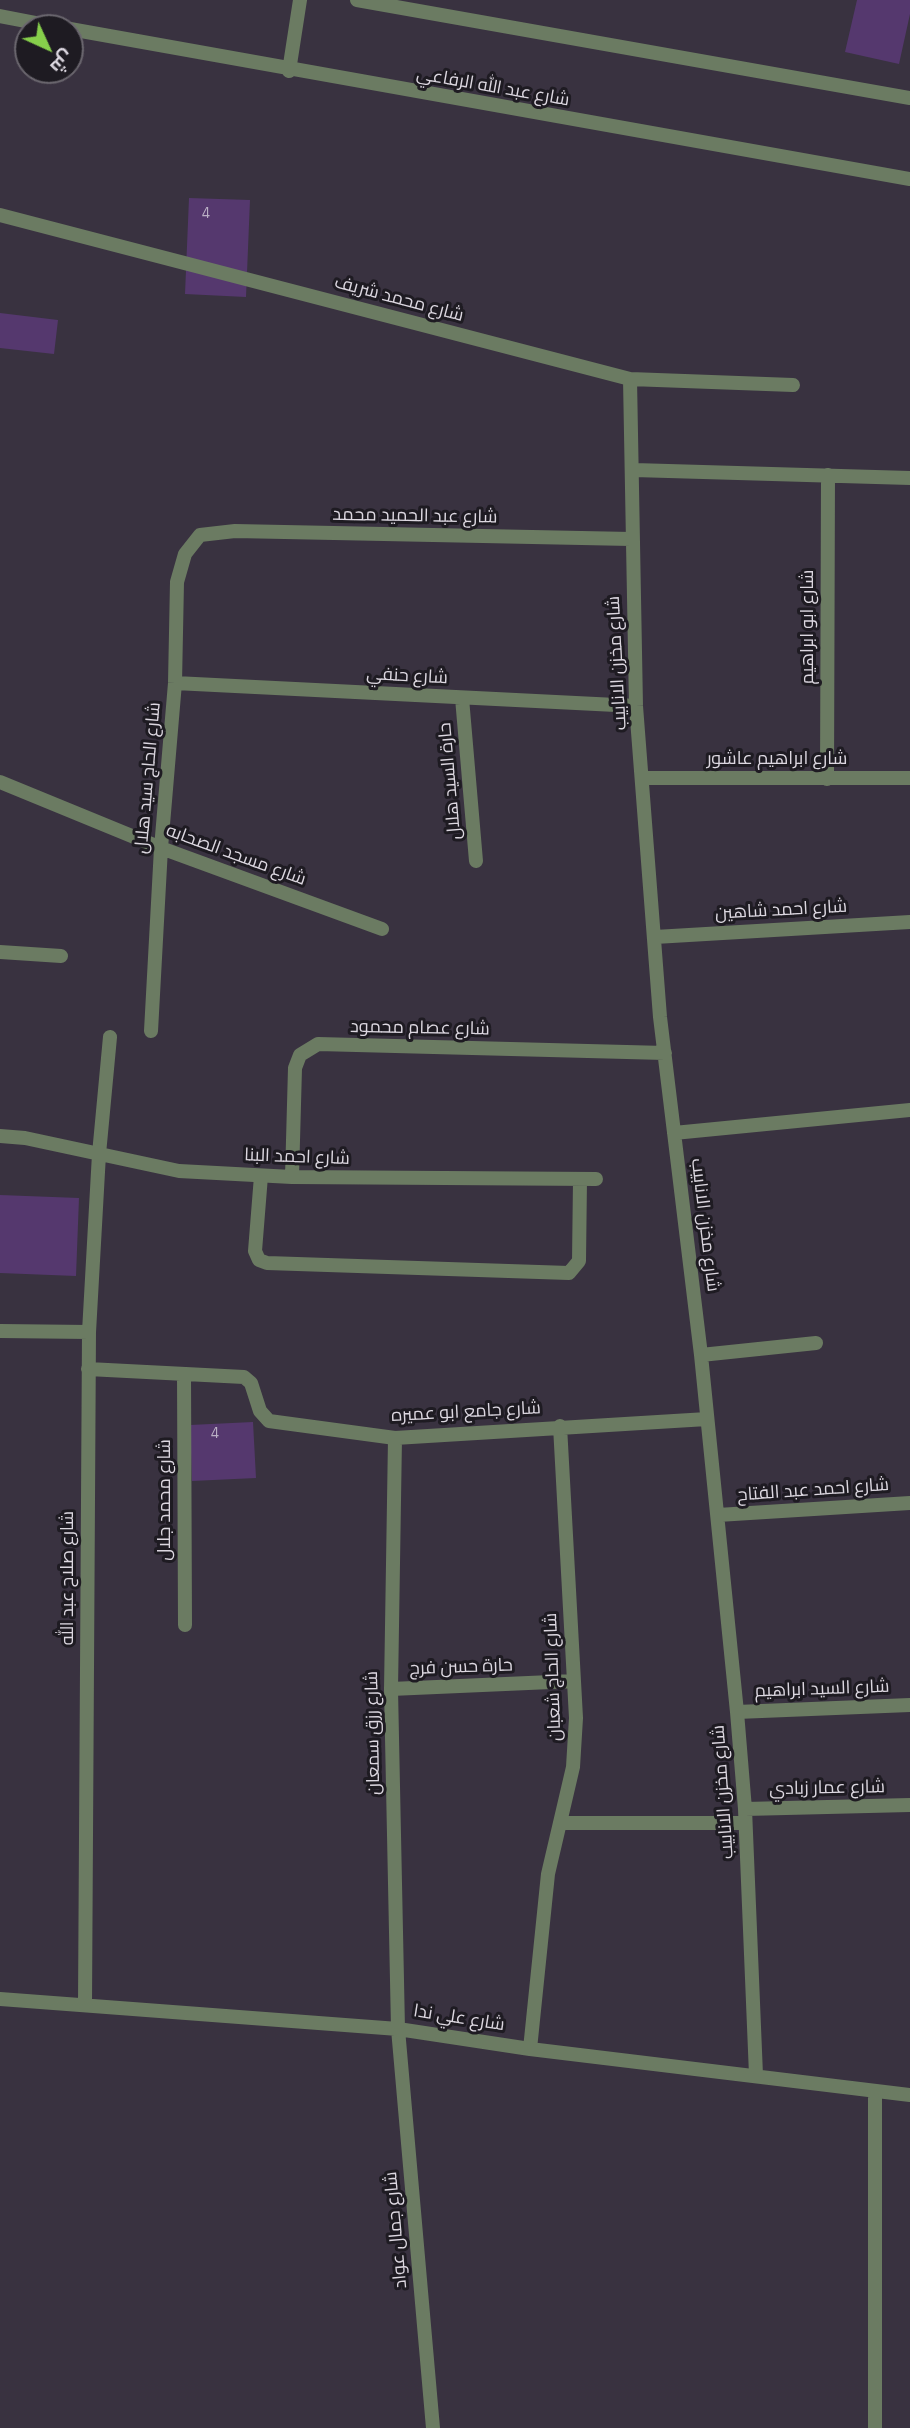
<!DOCTYPE html>
<html>
<head>
<meta charset="utf-8">
<style>
	body { margin:0 }
	#map { position:relative; width:910px; height:2428px; overflow:hidden; background:#393240; font-family:"IBM Plex Sans",Cairo,sans-serif }
	canvas { display:block }
	.north { position:absolute; left:14px; top:14px; width:70px; height:70px; box-sizing:border-box; background:#1e1b22; border:2px solid #6a666e; border-radius:50%; rotate:135deg; font-size:19px; font-weight:700; line-height:28px; text-align:center; color:#dcd7e0 }
	.north::after { content:''; display:block; margin:auto; width:24px; height:32px; background:#86cf4b; clip-path:polygon(50% 0,100% 100%,50% 72%,0 100%) }
</style>
</head>
<body>
<div id="map">
<canvas width="910" height="2428"></canvas>
<div class="north">ش</div>
</div>
<script>
const c = document.querySelector('canvas').getContext('2d');
c.lineJoin = 'round';
function paint(path, color) { c.fillStyle = color; c.fill(path, 'evenodd'); }
const poly = rows => new Path2D(rows.map(r => 'M' + r).join(''));
function strokePath(path, color, width, dash) { c.strokeStyle = color; c.lineWidth = width; c.lineCap = dash ? 'butt' : 'round'; c.setLineDash(dash || []); c.stroke(path); }
function label(font, color, halo, rows, align = 'center') {
  c.font = font + ' "IBM Plex Sans",Cairo,sans-serif'; c.lineWidth = 6; c.setLineDash([]); c.textBaseline = 'middle'; c.strokeStyle = halo; c.fillStyle = color; for (const [text, x, y, turn = 0] of rows) {
    c.save(); c.translate(x, y); c.rotate((+turn || 0) * Math.PI / 180); c.textAlign = isNaN(turn) ? turn : align; if (halo) c.strokeText(text, 0, 0); c.fillText(text, 0, 0); c.restore();
  }
}
paint(poly([
	[857,0,910,0,910,14,899,64,845,52],
	[189,198,250,200,246,297,185,294],
	[0,313,58,320,54,354,0,348],
	[0,1195,79,1198,76,1276,0,1273],
	[253,1422,256,1478,192,1481,190,1425]
]), '#55386e');
strokePath(poly([
	[357,0,910,98],
	[0,16,62,28],
	[70,29,910,179],
	[289,71,300,0],
	[0,215,630,379,793,385],
	[630,379,636,706,660,1017,701,1355,737,1712,745,1809,756,2075],
	[634,470,910,478],
	[175,683,636,706],
	[462,698,476,861],
	[644,778,910,778],
	[827,779,828,475],
	[0,782,161,848,382,929],
	[655,937,910,922],
	[0,952,61,956],
	[151,1031,161,848,175,683,177,582,185,554,200,535,235,531,631,539],
	[674,1133,910,1110],
	[0,1136,25,1138,179,1171,292,1177,596,1179],
	[261,1176,255,1251,259,1260,267,1263,569,1273,579,1261,580,1180],
	[292,1177,295,1068,300,1055,318,1044,665,1053],
	[0,1331,89,1332],
	[701,1355,816,1343],
	[88,1369,244,1377,251,1383,260,1411,269,1421,395,1438,707,1419],
	[184,1374,185,1625],
	[395,1438,391,1689,398,2029,433,2428],
	[718,1515,910,1503],
	[391,1689,574,1681],
	[737,1712,910,1705],
	[745,1809,910,1805],
	[561,1823,745,1823],
	[0,1999,398,2029,530,2049,910,2095],
	[85,2003,89,1332,99,1154,110,1037],
	[530,2049,548,1874,573,1767,576,1718,560,1426],
	[875,2428,875,2091]
]), '#6b7b62', 14);
label('14px', '#baafc4', null, [
	["4",206,214],
	["4",215,1434]
]);
label('18px', '#dcd7e0', '#1e1b22', [
	["شارع عبد الله الرفاعي",493,87,10],
	["شارع محمد شريف",399,299,15],
	["شارع عبد الحميد محمد",415,516,1],
	["شارع ابو ابراهيم",808,627,-90],
	["شارع مخزن الانابيب",617,663,-93],
	["شارع حنفي",407,676,3],
	["شارع ابراهيم عاشور",777,759],
	["شارع الحاج سيد هلال",148,778,-85],
	["حارة السيد هلال",450,781,-95],
	["شارع مسجد الصحابه",236,855,20],
	["شارع احمد شاهين",781,910,-3],
	["شارع عصام محمود",420,1028,1],
	["شارع احمد البنا",297,1157,2],
	["شارع مخزن الانابيب",705,1225,83],
	["شارع جامع ابو عميره",466,1412,-3],
	["شارع احمد عبد الفتاح",813,1490,-4],
	["شارع محمد جلال",165,1500,-90],
	["شارع صلاح عبد الله",68,1578,-90],
	["حارة حسن فرج",461,1667,-2],
	["شارع الحاج شعبان",553,1677,-92],
	["شارع السيد ابراهيم",822,1689,-2],
	["شارع رزق سمعان",373,1733,-91],
	["شارع عمار زبادي",827,1788,-1],
	["شارع مخزن الانابيب",723,1792,-94],
	["شارع علي ندا",459,2018,9],
	["شارع جمال عواد",396,2230,-95]
]);
</script>
</body>
</html>
